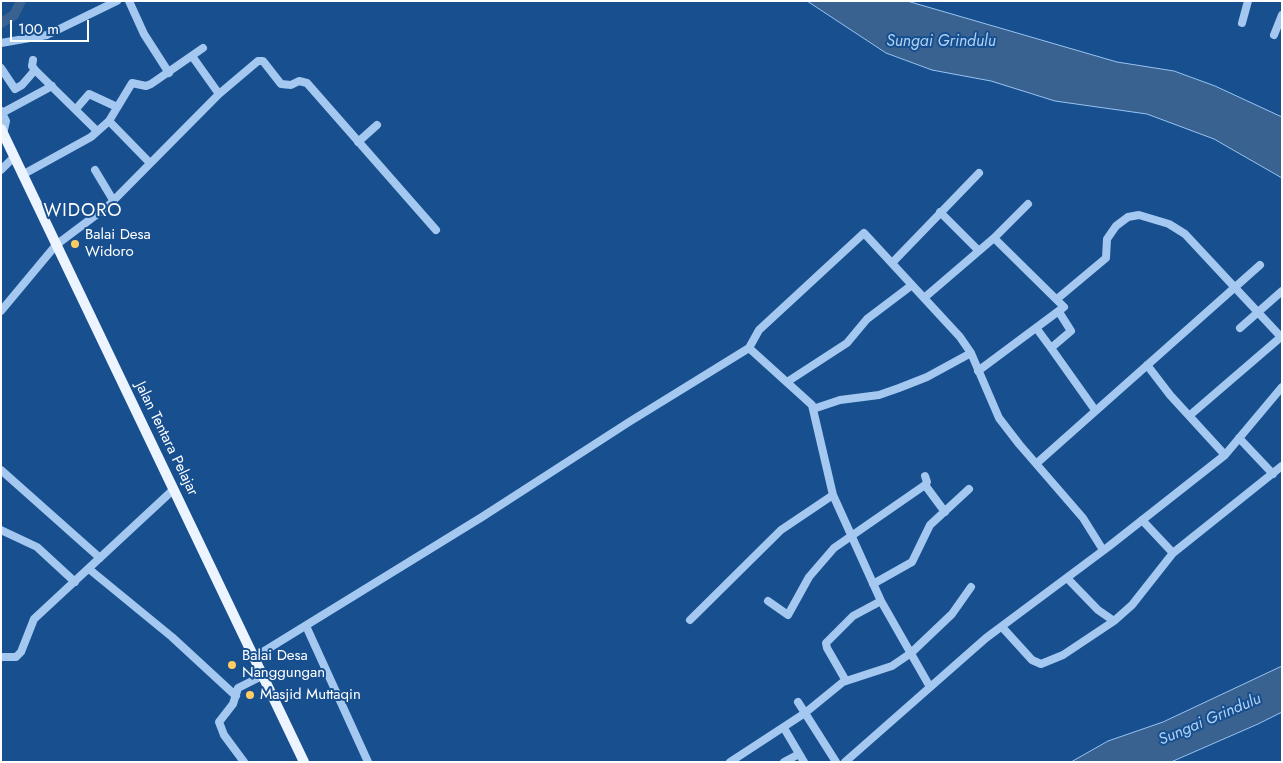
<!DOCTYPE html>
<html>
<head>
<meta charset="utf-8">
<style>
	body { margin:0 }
	#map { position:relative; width:1283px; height:763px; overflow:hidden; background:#174f8f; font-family:Jost,sans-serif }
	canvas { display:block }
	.frame { position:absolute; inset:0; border:2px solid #fff; pointer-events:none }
	.scale { position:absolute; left:10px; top:20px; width:79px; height:22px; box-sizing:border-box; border:2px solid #fff; border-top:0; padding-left:6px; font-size:15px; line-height:18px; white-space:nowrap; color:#fff; -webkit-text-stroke:4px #174f8f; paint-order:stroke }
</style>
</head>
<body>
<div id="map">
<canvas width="1283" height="763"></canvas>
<div class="frame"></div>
<div class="scale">100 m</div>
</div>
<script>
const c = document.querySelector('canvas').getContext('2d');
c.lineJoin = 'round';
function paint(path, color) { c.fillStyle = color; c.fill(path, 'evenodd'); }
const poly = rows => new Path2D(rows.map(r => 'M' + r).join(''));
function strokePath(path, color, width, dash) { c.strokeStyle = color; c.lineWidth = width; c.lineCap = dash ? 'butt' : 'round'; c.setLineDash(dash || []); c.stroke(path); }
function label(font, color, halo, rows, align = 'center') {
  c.font = font + ' Jost,sans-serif'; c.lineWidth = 4; c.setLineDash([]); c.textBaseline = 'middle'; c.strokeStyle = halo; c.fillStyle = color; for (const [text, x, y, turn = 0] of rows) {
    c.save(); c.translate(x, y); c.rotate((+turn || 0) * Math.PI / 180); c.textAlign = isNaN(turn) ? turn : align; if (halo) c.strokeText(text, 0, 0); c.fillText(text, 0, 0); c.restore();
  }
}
const water = poly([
	[807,1,907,1,1117,62,1174,71,1215,86,1282,117,1282,178,1214,139,1147,114,1055,101,991,81,932,70,886,53,807,1],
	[1282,666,1282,712,1258,724,1171,762,1071,762,1108,741,1163,722,1282,666]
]);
paint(water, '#396290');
strokePath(water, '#97c4f2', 1);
strokePath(poly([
	[1,23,14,15,21,1]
]), '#396290', 10);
strokePath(poly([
	[129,1,144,34,169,73],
	[1242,23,1248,1],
	[1274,35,1282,15],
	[1,43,47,35,117,1],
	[192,56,219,94],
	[33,60,32,66,35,70],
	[1,68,15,89,22,85,35,70,97,131],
	[76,109,89,94,117,107],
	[1,111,6,121,3,134],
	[2,113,52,86],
	[109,121,150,163],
	[358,142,377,125],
	[1,170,14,157],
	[95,170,113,200],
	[22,175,91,137,109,121,132,83,146,86,151,84,203,48],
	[940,212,979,251],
	[892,263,979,173],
	[924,298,994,238,1028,204],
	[1057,299,1106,258,1107,239,1116,226,1128,217,1139,215,1169,224,1185,234,1282,338],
	[1,311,56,245,108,206,219,94,258,61,263,61,281,84,291,85,299,81,307,83,436,230],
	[1059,312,1071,331,1051,348,1095,410],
	[1240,328,1282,291],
	[1037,329,1051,348],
	[749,348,812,405,833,495,881,601,930,687],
	[1147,365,1170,395,1225,455],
	[978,371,1064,307,994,238],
	[787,382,847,343,867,319,912,285],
	[813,409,840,400,879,395,899,388,927,377,971,353],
	[1189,416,1282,336],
	[1239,438,1273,474],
	[1037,463,1260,265],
	[1,470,100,558],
	[925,485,927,482,925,476],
	[1142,520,1173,553,1282,466],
	[1,530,37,547,75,582],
	[89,569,172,637,236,696],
	[1067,578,1098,610,1114,621,1132,605,1173,553],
	[873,584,912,562,930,525,969,489],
	[768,601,788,615,809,577,834,548,925,485,945,512],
	[690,620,781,530,833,495],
	[306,626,368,762],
	[1002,627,1032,660,1041,664,1063,655,1114,621],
	[1,657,16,657,21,652,34,619,174,489],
	[253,658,482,517,629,422,749,348,759,330,864,233,960,337,971,353,999,418,1019,444,1083,518,1103,550],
	[846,681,827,648,826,643,853,616,881,601],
	[798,702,836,762],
	[784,728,804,762],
	[244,762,224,735,219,722,233,704,238,688,262,676],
	[730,762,805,713,843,682,892,666,911,653,952,614,971,587],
	[784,762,799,754],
	[845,762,986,638,1108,547,1225,455,1282,387]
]), '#a4c8ef', 8);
strokePath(poly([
	[1,129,304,762]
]), '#ecf4ff', 10);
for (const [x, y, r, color] of [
	[75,244,5,"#ffcd62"],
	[232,665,5,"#ffcd62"],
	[250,695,5,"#ffcd62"]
]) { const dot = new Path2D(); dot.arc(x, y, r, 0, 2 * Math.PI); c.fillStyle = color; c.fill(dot); strokePath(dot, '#174f8f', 2); }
label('15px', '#fff', '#174f8f', [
	["Balai Desa",85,235],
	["Widoro",85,252],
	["Balai Desa",242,656],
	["Nanggungan",242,673],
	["Masjid Muttaqin",260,695]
], 'left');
label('15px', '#fff', '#174f8f', [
	["Jalan Tentara Pelajar",166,439,64]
]);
label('italic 16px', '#b0d2f6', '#174f8f', [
	["Sungai Grindulu",941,42],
	["Sungai Grindulu",1210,720,-23]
]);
c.letterSpacing = '1px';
label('18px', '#fff', '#174f8f', [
	["WIDORO",83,212]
]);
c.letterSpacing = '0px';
</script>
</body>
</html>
